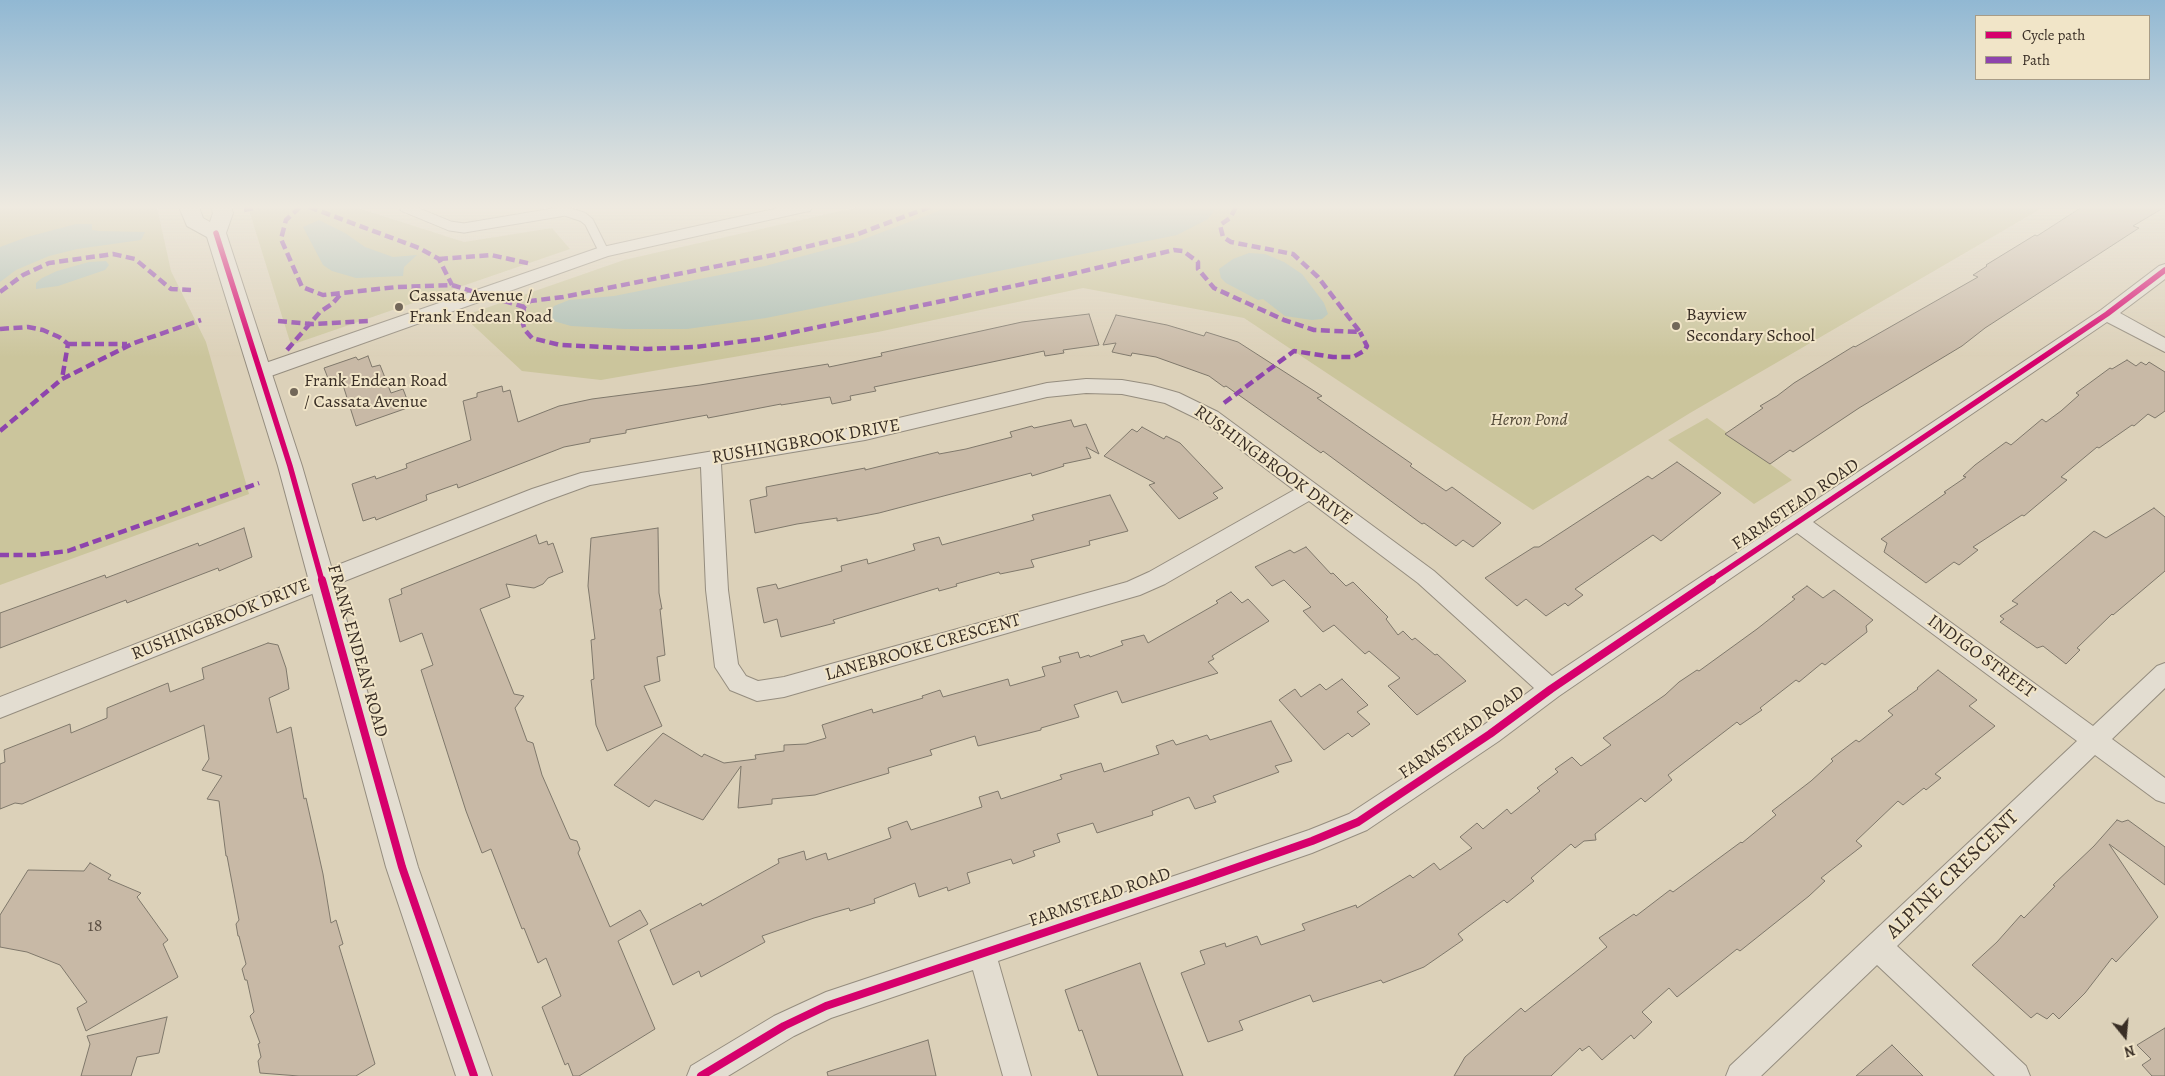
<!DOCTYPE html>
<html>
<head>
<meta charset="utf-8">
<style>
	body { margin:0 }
	#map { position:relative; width:2165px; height:1076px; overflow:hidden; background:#dcd1b9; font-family:Alegreya,serif }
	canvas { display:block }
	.legend { position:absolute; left:1975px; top:15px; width:175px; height:65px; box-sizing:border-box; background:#f1e5c8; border:1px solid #a79c87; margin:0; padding:6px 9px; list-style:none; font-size:15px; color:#392e25 }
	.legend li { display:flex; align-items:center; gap:10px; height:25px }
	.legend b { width:25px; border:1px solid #a79c87 }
	.north { position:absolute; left:2100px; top:1011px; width:50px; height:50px; -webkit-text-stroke:4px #f1e5c8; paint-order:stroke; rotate:163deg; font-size:14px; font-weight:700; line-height:20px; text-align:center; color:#392e25 }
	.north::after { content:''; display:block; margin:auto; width:18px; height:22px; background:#392e25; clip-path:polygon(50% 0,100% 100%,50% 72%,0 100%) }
</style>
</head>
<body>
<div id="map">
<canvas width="2165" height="1076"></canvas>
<ul class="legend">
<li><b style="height:6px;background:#d6006c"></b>Cycle path</li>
<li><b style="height:6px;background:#8e44ad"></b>Path</li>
</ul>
<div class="north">N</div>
</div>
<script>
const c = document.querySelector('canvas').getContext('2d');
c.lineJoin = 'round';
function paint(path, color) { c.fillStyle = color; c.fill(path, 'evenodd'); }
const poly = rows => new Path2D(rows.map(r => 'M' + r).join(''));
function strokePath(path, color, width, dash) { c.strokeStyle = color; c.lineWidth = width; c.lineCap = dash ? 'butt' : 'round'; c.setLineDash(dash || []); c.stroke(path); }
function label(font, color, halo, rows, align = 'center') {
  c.font = font + ' Alegreya,serif'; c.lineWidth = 4; c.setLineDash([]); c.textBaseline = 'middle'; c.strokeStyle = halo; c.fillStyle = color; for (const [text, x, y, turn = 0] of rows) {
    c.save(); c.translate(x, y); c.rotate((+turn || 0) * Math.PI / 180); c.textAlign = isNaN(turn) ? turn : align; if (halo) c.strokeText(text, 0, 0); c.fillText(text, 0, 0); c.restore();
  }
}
paint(poly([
	[0,207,157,207,171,271,206,342,249,494,0,585],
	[248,207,355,207,464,242,552,228,570,249,291,345],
	[858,207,2044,207,1690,413,1533,510,1244,318,1083,288,878,332,601,380,522,371,463,316,624,260],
	[1707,418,1792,480,1754,504,1668,440]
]), '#cbc59c');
paint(poly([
	[949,207,1215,207,1215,209,1208,219,1177,235,766,318,687,329,625,329,571,326,550,320,550,312,554,306,569,300,614,296,765,266,856,242],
	[319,220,345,233,365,247,393,257,417,255,404,267,403,276,356,278,332,271,323,265,303,227],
	[76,224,92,224,92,230,99,231,145,232,141,240,77,249,49,256,16,270,0,282,0,247,27,237],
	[1249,253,1265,254,1284,262,1302,274,1324,303,1328,314,1322,319,1312,320,1285,316,1263,299,1258,300,1226,283,1221,278,1219,269,1233,259],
	[106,261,109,265,105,270,58,286,36,289,36,283,42,278,57,271,89,262]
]), '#aebfb4');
const building = poly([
	[2082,207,2165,207,2133,226,2139,228,1985,328,1962,346,1859,408,1793,452,1790,450,1770,464,1725,434,1763,408,1760,406,1777,396,1794,383,1854,346,1855,347,1978,277,1973,275,1987,266,1986,265,2035,235,2037,236,2082,207],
	[1089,314,1099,345,1063,350,1064,353,1045,356,1044,351,874,387,876,391,850,396,851,400,832,404,830,397,781,405,781,404,708,418,707,415,626,430,626,433,590,439,590,442,564,447,458,488,457,484,426,495,427,500,376,520,375,517,363,521,352,484,375,476,376,479,407,468,406,464,471,440,463,401,477,397,477,393,502,386,503,392,510,390,518,422,559,406,592,399,700,385,828,364,829,367,882,356,881,353,1022,322,1089,314],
	[1116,315,1167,325,1204,336,1206,332,1238,342,1322,396,1317,398,1412,464,1410,466,1446,491,1452,487,1501,523,1473,547,1463,540,1456,546,1424,523,1422,524,1323,451,1321,453,1226,386,1224,387,1209,376,1156,357,1132,353,1131,356,1112,352,1116,343,1103,345,1116,315],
	[368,356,372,367,380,365,391,393,403,389,410,407,356,426,342,382,331,386,324,368,356,357,358,360,368,356],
	[2127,360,2136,366,2141,362,2146,365,2149,362,2165,372,2165,411,2155,418,2148,414,2134,426,2132,425,2099,448,2097,447,2061,477,2067,480,2024,516,2022,515,1973,547,1978,550,1959,565,1954,562,1926,583,1884,552,1887,543,1881,539,1946,493,1944,492,1966,477,1963,476,1975,465,2006,442,2011,445,2042,419,2046,422,2061,411,2079,395,2076,393,2110,368,2112,369,2127,360],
	[1071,420,1074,427,1086,424,1099,454,1086,447,1091,458,1063,464,1064,466,1032,476,1031,473,879,513,837,521,837,518,797,524,755,533,750,500,767,496,766,487,865,468,865,470,938,452,939,454,966,449,1012,437,1010,432,1032,426,1034,428,1071,420],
	[1142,427,1164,439,1166,436,1180,443,1223,488,1213,493,1218,498,1179,519,1149,485,1155,483,1104,456,1132,429,1137,432,1142,427],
	[1677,462,1721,493,1661,541,1653,535,1575,589,1583,595,1568,606,1565,603,1546,616,1526,599,1517,606,1485,578,1534,547,1539,547,1648,476,1652,479,1677,462],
	[1110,495,1128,531,1089,541,1090,545,1031,560,1034,567,1000,574,999,572,956,584,957,586,939,591,938,588,833,620,835,623,781,637,777,619,764,623,757,588,776,584,778,589,842,571,841,566,867,559,868,564,915,550,913,544,939,537,942,545,1034,520,1032,515,1110,495],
	[2154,508,2165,517,2165,571,2113,615,2112,614,2077,648,2080,650,2066,664,2043,646,2037,648,2000,622,2004,619,2000,616,2018,604,2012,601,2094,531,2106,538,2154,508],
	[244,528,252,557,219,571,218,568,127,603,126,600,0,648,0,613,105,575,106,578,198,543,199,546,244,528],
	[658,528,659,593,662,609,660,609,665,655,657,657,660,681,644,686,662,726,607,751,596,725,591,680,594,679,591,640,595,639,588,586,591,538,658,528],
	[536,535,539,544,547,541,548,545,553,543,563,572,548,578,543,584,534,588,506,584,510,597,480,609,514,694,524,696,515,708,527,741,533,743,542,775,570,839,577,841,580,849,578,853,610,927,640,910,648,924,618,941,655,1029,579,1076,573,1076,568,1063,565,1065,542,1007,561,996,546,958,538,963,524,928,522,929,491,849,482,853,466,811,421,670,433,665,422,633,400,642,389,599,402,594,401,589,536,535],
	[1306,547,1331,574,1333,573,1346,586,1353,582,1388,617,1386,619,1398,635,1403,631,1412,640,1415,638,1435,655,1437,654,1466,681,1417,715,1388,686,1400,678,1369,651,1365,654,1334,625,1323,632,1303,611,1311,607,1284,580,1272,586,1255,567,1290,550,1294,553,1306,547],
	[1807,586,1823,598,1834,590,1873,620,1866,626,1867,632,1825,665,1822,663,1799,682,1796,680,1760,708,1762,710,1740,725,1737,722,1668,775,1672,780,1645,802,1641,798,1595,834,1596,840,1584,841,1575,848,1571,844,1531,878,1534,881,1507,903,1504,900,1458,934,1463,940,1424,967,1383,983,1381,980,1313,1002,1310,995,1239,1021,1243,1030,1208,1042,1181,973,1205,964,1200,951,1225,943,1226,947,1257,936,1261,945,1305,930,1302,924,1356,905,1357,908,1410,875,1413,878,1434,863,1440,870,1472,848,1460,837,1477,823,1483,829,1507,809,1511,814,1540,791,1537,788,1558,772,1555,769,1572,757,1581,766,1611,745,1603,738,1665,695,1679,682,1697,670,1699,671,1757,629,1795,599,1792,597,1807,586],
	[1231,592,1242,603,1248,599,1269,621,1212,656,1214,659,1208,662,1218,673,1122,703,1117,691,1074,705,1079,717,1041,728,1041,730,978,746,975,736,930,750,932,755,888,768,889,773,815,795,772,799,772,804,738,808,741,766,703,820,655,800,649,807,614,785,663,733,702,757,704,754,724,763,756,759,755,755,784,751,784,745,806,744,826,738,822,725,872,709,873,713,923,698,922,696,940,690,943,697,1008,679,1010,686,1045,676,1042,667,1061,662,1059,657,1078,652,1080,658,1089,655,1090,657,1123,645,1121,641,1144,635,1148,643,1218,603,1216,601,1231,592],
	[268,643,278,645,286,668,289,689,269,698,277,733,291,727,304,799,306,798,323,874,331,923,336,920,343,944,339,946,375,1064,356,1076,299,1076,260,1073,258,1061,261,1057,258,1044,260,1043,250,1016,254,1012,247,980,245,980,242,969,246,964,239,936,238,936,236,924,239,920,227,856,226,856,219,801,207,799,222,776,202,770,209,759,204,725,22,804,15,803,0,809,0,764,5,762,4,750,70,724,71,733,107,718,107,708,168,683,170,692,204,679,202,668,268,643],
	[1938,670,1977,700,1969,706,1995,726,1935,774,1941,778,1926,790,1924,788,1903,805,1898,801,1856,841,1862,846,1821,878,1825,881,1809,896,1740,951,1737,949,1677,997,1669,988,1642,1012,1652,1022,1634,1039,1631,1035,1602,1060,1589,1046,1582,1051,1580,1048,1551,1076,1454,1076,1465,1057,1521,1008,1525,1012,1607,947,1599,938,1634,914,1636,916,1670,890,1673,892,1741,842,1742,843,1776,815,1772,811,1811,781,1833,761,1831,759,1856,740,1859,742,1893,715,1888,711,1918,689,1917,688,1938,670],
	[1342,679,1368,705,1357,712,1370,724,1352,737,1348,733,1324,750,1279,700,1295,689,1301,697,1320,684,1326,690,1342,679],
	[1271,721,1292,761,1275,766,1279,772,1213,796,1216,802,1195,809,1189,797,1152,811,1153,815,1097,833,1093,823,1057,834,1060,842,1033,851,1035,856,1013,864,1011,859,967,873,970,883,948,891,947,887,919,897,915,883,874,899,875,903,850,911,849,908,814,918,762,936,765,942,701,977,699,971,673,985,650,930,701,903,702,906,779,863,778,859,804,851,806,860,826,853,828,860,891,838,888,828,907,821,911,830,982,807,979,797,998,791,1001,799,1062,779,1060,775,1101,763,1104,772,1159,754,1156,746,1173,740,1176,745,1207,735,1210,740,1271,721],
	[2117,820,2122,822,2128,820,2165,847,2165,885,2109,844,2158,917,2116,962,2112,958,2085,993,2059,1019,2053,1013,2047,1019,2037,1013,2031,1018,1972,965,1997,942,2021,915,2024,918,2055,886,2053,885,2094,846,2117,820],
	[90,863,111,875,108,879,141,893,137,897,168,940,163,944,178,977,86,1031,77,1008,87,1002,60,965,27,952,0,947,0,915,28,870,84,871,90,863],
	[1140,963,1155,1003,1183,1076,1098,1076,1082,1030,1079,1031,1065,990,1140,963],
	[167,1017,159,1053,137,1057,131,1076,81,1076,90,1044,87,1036,167,1017],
	[2165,1028,2165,1076,2152,1076,2142,1065,2151,1059,2137,1045,2165,1028],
	[928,1040,936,1076,828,1076,827,1072,928,1040],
	[1892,1045,1923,1076,1856,1076,1892,1045]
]);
paint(building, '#c8b9a6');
strokePath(building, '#7f786b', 1);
const service = poly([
	[404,207,450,226,464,228,565,211,583,217,589,222,604,252]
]);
const minor = poly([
	[783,207,812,207,810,211,804,212,608,256,268,377,261,379,254,377,252,372,254,367,598,248,783,207],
	[2165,264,2165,279,2120,313,2165,338,2165,352,2107,322,1813,522,2093,726,2157,666,2165,663,2165,688,2112,739,2165,778,2165,803,2156,800,2095,755,1897,946,2026,1066,2030,1076,1995,1076,1877,965,1761,1076,1726,1076,1730,1066,2077,741,1797,533,1559,696,1499,741,1367,830,1312,853,998,961,1031,1076,1003,1076,973,970,831,1018,794,1036,728,1076,687,1076,691,1066,774,1016,826,992,1195,869,1309,830,1349,814,1481,727,1534,688,1418,583,1309,501,1165,584,1140,595,784,697,757,701,730,690,715,667,706,590,701,467,590,485,546,501,0,718,0,697,532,489,581,473,865,426,1047,383,1086,379,1122,380,1151,385,1179,393,1218,412,1434,571,1552,676,2101,310,2159,266,2165,264],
	[1086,393,1122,394,1165,403,1204,422,1294,490,1149,572,1127,582,784,677,758,681,746,676,738,664,728,590,721,464,865,440,1047,397,1086,393]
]);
const tertiary = poly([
	[179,207,199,207,203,218,210,222,213,213,211,207,231,207,233,213,226,233,302,466,418,867,492,1076,456,1076,386,867,278,466,207,237,187,226,179,207]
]);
strokePath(service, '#958d7f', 11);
strokePath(minor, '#958d7f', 2);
strokePath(tertiary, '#958d7f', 2);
strokePath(service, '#e3ddd1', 9);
paint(minor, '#e3ddd1');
paint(tertiary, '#e3ddd1');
strokePath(poly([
	[300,207,286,220,281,239,302,287,323,295,397,287,452,285,524,307],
	[309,207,419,248,439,259,452,285],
	[930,207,858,234,773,255,563,297,530,301,524,307,522,321,525,330,532,338,560,345,647,349,695,347,761,339,1071,274,1174,250,1183,251,1198,262,1198,269,1214,288,1284,320,1314,330,1360,332,1318,277,1293,254,1231,242,1223,237,1220,225,1230,218,1236,207],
	[244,210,259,207],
	[439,259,491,255,532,264],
	[0,292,23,275,49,263,113,254,135,259,171,289,191,290],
	[278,321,312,324,369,321],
	[0,329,28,327,43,330,59,337,68,344,62,379],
	[68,344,127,344],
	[287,350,320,312,332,304,340,295],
	[1224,403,1294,351,1333,357,1353,357,1364,351,1367,346,1360,332],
	[0,431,62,379,134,343,201,320],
	[0,555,35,555,68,551,259,483]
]), '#8e44ad', 4.5, [9, 4.5]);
strokePath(poly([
	[216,233,290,466,322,581],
	[1710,581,2107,314,2165,270]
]), '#d6006c', 5.5);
strokePath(poly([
	[322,580,402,867,474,1076],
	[701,1076,784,1026,826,1006,1195,882,1312,841,1358,822,1490,734,1551,689,1712,580]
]), '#d6006c', 8);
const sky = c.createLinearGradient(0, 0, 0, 357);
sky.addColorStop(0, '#91b8d3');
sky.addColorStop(0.58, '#efeae0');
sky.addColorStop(1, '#efeae000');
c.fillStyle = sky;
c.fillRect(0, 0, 2165, 357);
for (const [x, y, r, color] of [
	[399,307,5,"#726759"],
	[1676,326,5,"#726759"],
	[294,392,5,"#726759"]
]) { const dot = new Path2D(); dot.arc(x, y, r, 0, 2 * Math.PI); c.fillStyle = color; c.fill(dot); strokePath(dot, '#f1e5c8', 2); }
label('18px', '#392e25', '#f1e5c8', [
	["Cassata Avenue /",409,297],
	["Frank Endean Road",409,318],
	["Bayview",1686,316],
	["Secondary School",1686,337],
	["Frank Endean Road",304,382],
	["/ Cassata Avenue",304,403]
], 'left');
label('italic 18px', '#534a38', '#f1e5c8', [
	["Heron Pond",1529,421]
]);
label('18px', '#392e25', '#f1e5c8', [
	["RUSHINGBROOK DRIVE",806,442,-10],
	["RUSHINGBROOK DRIVE",1273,466,36],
	["FARMSTEAD ROAD",1796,505,-34],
	["RUSHINGBROOK DRIVE",221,620,-22],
	["LANEBROOKE CRESCENT",923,648,-16],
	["FRANK ENDEAN ROAD",357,651,74],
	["INDIGO STREET",1981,657,36],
	["FARMSTEAD ROAD",1462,733,-35],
	["FARMSTEAD ROAD",1100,898,-19]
]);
label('18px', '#5d5145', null, [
	["18",95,927]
]);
label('21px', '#392e25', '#f1e5c8', [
	["ALPINE CRESCENT",1953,875,-44]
]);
</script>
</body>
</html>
